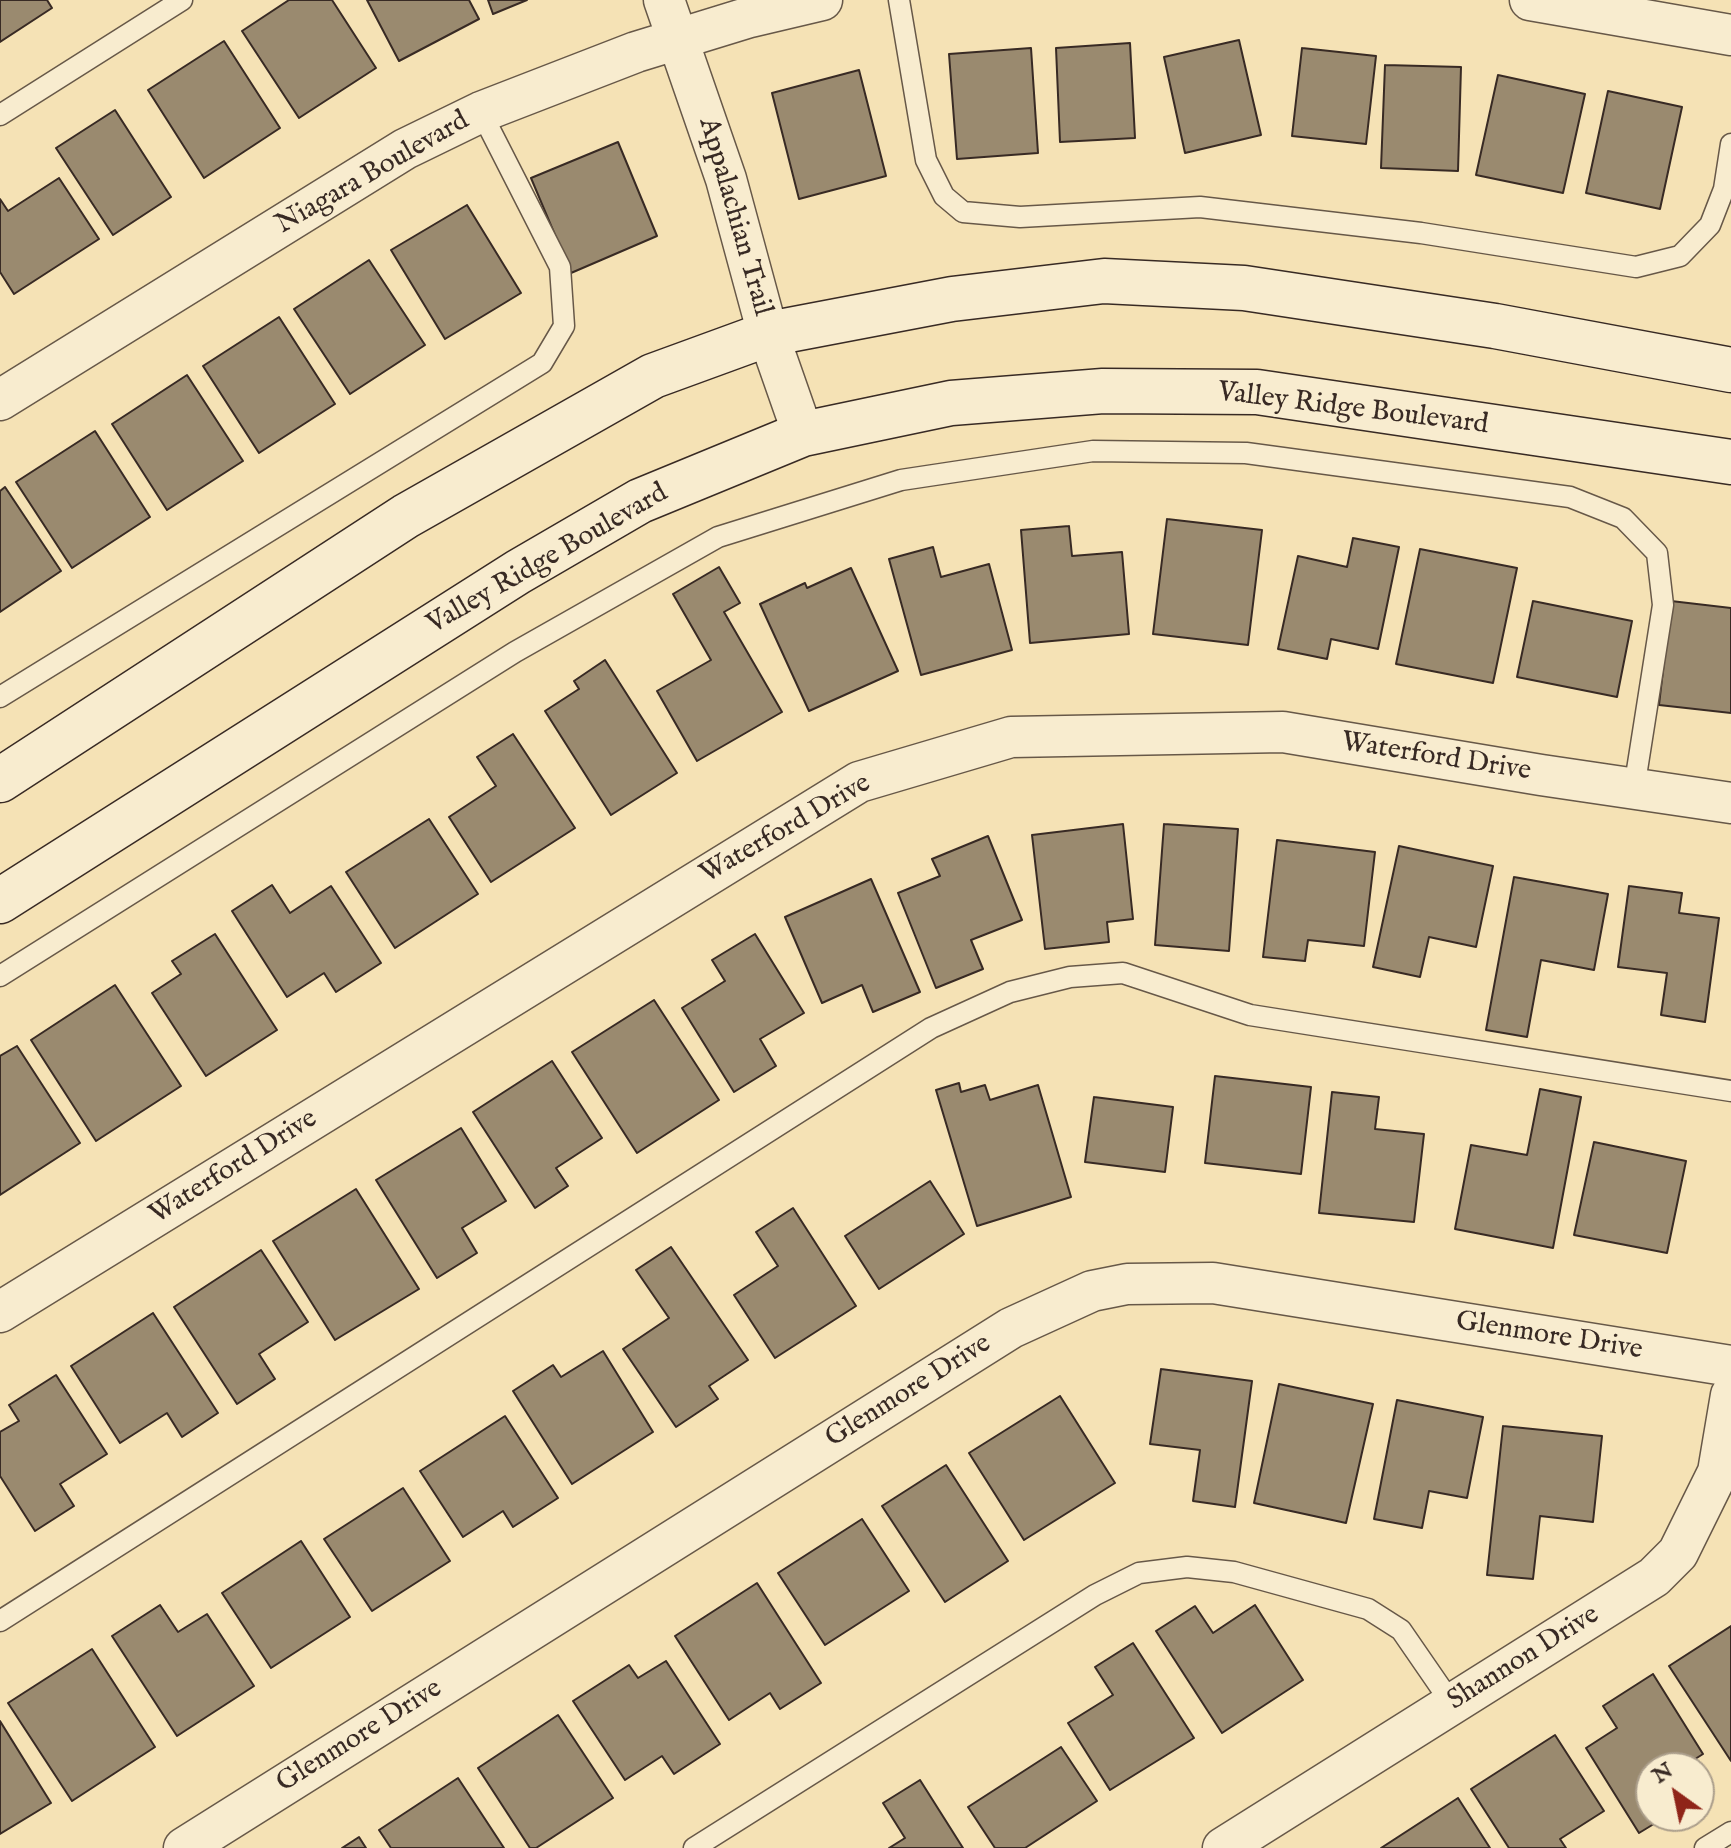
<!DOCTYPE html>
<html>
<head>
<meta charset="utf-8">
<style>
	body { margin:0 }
	#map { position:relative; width:1731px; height:1848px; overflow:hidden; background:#f5e2b5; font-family:"IM FELL English",serif }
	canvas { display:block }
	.north { position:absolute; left:1635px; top:1752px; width:80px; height:80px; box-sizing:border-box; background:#f8eccf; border:2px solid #ab9e8b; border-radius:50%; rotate:327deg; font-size:22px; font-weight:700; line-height:32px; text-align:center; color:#382a24 }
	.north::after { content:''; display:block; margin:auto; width:28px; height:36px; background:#8f2418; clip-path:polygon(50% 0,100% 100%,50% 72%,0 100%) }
</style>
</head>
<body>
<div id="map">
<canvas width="1731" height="1848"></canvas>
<div class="north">N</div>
</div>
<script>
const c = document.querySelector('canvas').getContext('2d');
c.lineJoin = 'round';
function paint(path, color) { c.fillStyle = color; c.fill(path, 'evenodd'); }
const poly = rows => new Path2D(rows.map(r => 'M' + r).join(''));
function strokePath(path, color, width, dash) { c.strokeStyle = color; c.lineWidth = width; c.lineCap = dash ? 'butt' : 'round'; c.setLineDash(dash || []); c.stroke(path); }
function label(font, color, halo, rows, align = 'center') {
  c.font = font + ' "IM FELL English",serif'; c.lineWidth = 6; c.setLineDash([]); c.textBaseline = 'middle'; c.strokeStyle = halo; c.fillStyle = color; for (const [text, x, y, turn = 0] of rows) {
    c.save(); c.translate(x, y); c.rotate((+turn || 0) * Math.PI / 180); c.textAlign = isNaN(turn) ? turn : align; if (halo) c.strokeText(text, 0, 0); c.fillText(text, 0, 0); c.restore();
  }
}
const building = poly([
	[0,0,47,0,52,8,0,42,0,0],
	[289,0,332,0,376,68,299,118,242,31,289,0],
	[367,0,469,0,479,19,399,61,367,0],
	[488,0,527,0,493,14,488,0],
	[1239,40,1261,135,1185,153,1164,57,1239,40],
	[224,41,280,128,204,178,148,90,224,41],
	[1130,43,1135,138,1060,142,1056,48,1130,43],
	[1031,48,1038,153,957,159,949,54,1031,48],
	[1302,48,1376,56,1366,144,1292,136,1302,48],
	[1385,65,1461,67,1458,171,1381,168,1385,65],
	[859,70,886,176,799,199,772,93,859,70],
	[1498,75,1585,94,1563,193,1476,175,1498,75],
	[1608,91,1682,107,1660,209,1586,193,1608,91],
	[115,110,171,197,113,235,56,148,115,110],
	[618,142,657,236,571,273,531,178,618,142],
	[59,178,99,239,14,294,0,272,0,199,8,211,59,178],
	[467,205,521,293,445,339,391,250,467,205],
	[369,260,425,345,350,394,294,309,369,260],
	[279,317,335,404,259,453,203,366,279,317],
	[187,375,243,461,167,510,112,424,187,375],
	[95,431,150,517,72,568,16,482,95,431],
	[5,487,61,571,0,612,0,491,5,487],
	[1167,519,1262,530,1248,645,1153,634,1167,519],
	[1069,526,1072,556,1122,552,1129,634,1030,643,1021,530,1069,526],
	[1353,538,1399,547,1378,649,1331,639,1327,659,1278,649,1298,556,1347,567,1353,538],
	[933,547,941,577,989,564,1012,650,921,675,889,559,933,547],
	[1420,549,1517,568,1493,683,1396,664,1420,549],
	[719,567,740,603,724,612,782,712,697,761,657,691,711,660,673,594,719,567],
	[851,568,898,671,809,711,760,604,805,583,807,588,851,568],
	[1533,601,1632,621,1617,697,1517,677,1533,601],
	[1671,601,1731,608,1731,713,1659,705,1671,601],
	[605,660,677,773,611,815,545,711,579,689,574,681,605,660],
	[513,734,575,828,491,882,449,817,496,786,477,757,513,734],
	[429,819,478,894,395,948,346,872,429,819],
	[1123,824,1133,919,1107,922,1109,942,1045,949,1032,835,1123,824],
	[1164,824,1238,829,1229,951,1155,945,1164,824],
	[988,836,1022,920,971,940,983,969,936,988,898,893,940,876,932,859,988,836],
	[1277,840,1375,852,1364,946,1308,940,1305,961,1263,957,1277,840],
	[1399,846,1493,866,1476,947,1429,937,1420,977,1373,967,1399,846],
	[1514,877,1608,894,1594,970,1541,960,1527,1037,1486,1030,1514,877],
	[871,879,920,992,873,1012,862,985,822,1003,785,917,871,879],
	[272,885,290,913,331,886,381,963,336,992,324,973,287,997,232,911,272,885],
	[1629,886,1682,893,1679,913,1719,918,1705,1022,1661,1015,1667,973,1618,967,1629,886],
	[215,934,277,1030,206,1076,152,993,181,974,172,961,215,934],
	[755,934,804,1013,760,1039,776,1066,734,1092,682,1008,725,981,712,960,755,934],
	[115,985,181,1086,96,1141,31,1040,115,985],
	[654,1000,719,1100,637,1153,572,1052,654,1000],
	[17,1046,80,1143,0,1195,0,1056,17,1046],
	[552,1061,602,1138,556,1168,568,1186,535,1208,473,1112,552,1061],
	[1215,1076,1311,1087,1301,1174,1205,1163,1215,1076],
	[959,1083,961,1092,985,1085,990,1100,1038,1085,1071,1197,977,1226,936,1090,959,1083],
	[1540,1089,1581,1097,1553,1248,1455,1229,1471,1145,1527,1155,1540,1089],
	[1332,1092,1379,1097,1375,1129,1424,1134,1414,1222,1319,1213,1332,1092],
	[1094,1097,1173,1107,1165,1172,1085,1162,1094,1097],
	[461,1128,506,1201,462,1228,477,1253,437,1278,376,1180,461,1128],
	[1594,1142,1686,1161,1667,1253,1574,1235,1594,1142],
	[930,1181,964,1234,879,1289,845,1236,930,1181],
	[356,1189,419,1289,335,1340,273,1241,356,1189],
	[793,1208,856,1306,775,1358,734,1295,778,1266,756,1232,793,1208],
	[671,1247,748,1360,709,1386,718,1399,676,1427,623,1349,669,1318,636,1270,671,1247],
	[261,1250,308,1322,259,1354,275,1379,237,1404,174,1307,261,1250],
	[153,1313,218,1413,182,1437,167,1413,120,1443,71,1366,153,1313],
	[603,1351,653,1432,572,1484,513,1391,553,1365,561,1377,603,1351],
	[1161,1369,1252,1381,1235,1507,1193,1501,1200,1450,1150,1444,1161,1369],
	[56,1375,107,1454,60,1484,74,1506,35,1531,0,1476,0,1432,19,1421,9,1405,56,1375],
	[1279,1384,1373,1404,1346,1523,1254,1503,1279,1384],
	[1060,1396,1115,1483,1024,1540,969,1453,1060,1396],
	[1397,1400,1483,1417,1467,1498,1429,1491,1422,1528,1374,1519,1397,1400],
	[505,1416,558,1498,513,1527,503,1511,463,1537,420,1471,505,1416],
	[1503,1426,1602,1436,1593,1522,1540,1516,1533,1579,1487,1575,1503,1426],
	[946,1465,1008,1561,945,1602,882,1506,946,1465],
	[403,1488,450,1561,372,1611,324,1539,403,1488],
	[862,1519,909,1591,825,1645,778,1573,862,1519],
	[301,1541,350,1617,271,1668,222,1593,301,1541],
	[757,1583,821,1683,780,1709,770,1693,729,1720,675,1636,757,1583],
	[160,1605,178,1632,207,1614,254,1686,177,1736,112,1636,160,1605],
	[1255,1605,1303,1680,1222,1733,1156,1631,1195,1606,1213,1633,1255,1605],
	[1731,1626,1731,1761,1669,1666,1731,1626],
	[1133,1643,1194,1738,1110,1790,1068,1723,1113,1695,1095,1667,1133,1643],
	[92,1649,155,1747,72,1801,8,1703,92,1649],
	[666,1661,720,1744,674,1774,662,1756,625,1780,573,1701,629,1665,638,1678,666,1661],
	[1653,1674,1703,1754,1681,1768,1651,1768,1651,1816,1667,1816,1639,1833,1586,1748,1617,1728,1603,1706,1653,1674],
	[558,1715,613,1798,536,1848,530,1848,478,1768,558,1715],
	[0,1721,51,1803,0,1834,0,1721],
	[1555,1735,1604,1811,1560,1839,1566,1848,1509,1848,1471,1789,1555,1735],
	[1061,1747,1097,1801,1025,1848,995,1848,968,1807,1061,1747],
	[458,1778,504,1848,391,1848,379,1830,458,1778],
	[920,1780,963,1848,889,1848,905,1838,883,1803,920,1780],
	[1458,1798,1490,1848,1381,1848,1458,1798],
	[359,1837,366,1848,342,1848,359,1837]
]);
paint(building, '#9a8a6f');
strokePath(building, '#382a24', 2);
const service = poly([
	[899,0,926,160,944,196,963,212,1020,217,1200,207,1421,233,1636,267,1680,256,1710,225,1724,189,1731,144],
	[0,115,182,0],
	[0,697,542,363,564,326,560,267,481,112],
	[0,976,515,652,718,537,901,480,1093,451,1246,453,1570,497,1623,518,1657,553,1663,605,1634,789],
	[0,1621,931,1028,1010,992,1070,977,1123,973,1250,1015,1731,1091],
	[694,1848,1095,1595,1139,1573,1187,1567,1234,1572,1368,1609,1401,1630,1452,1704],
	[1705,1848,1731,1832]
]);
const minor = poly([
	[664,0,726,179,768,334,803,434],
	[1530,0,1731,35],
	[0,400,405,149,481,112,636,52,750,17,822,0],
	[0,1312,859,782,1011,737,1283,732,1541,775,1731,803],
	[184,1848,1011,1328,1092,1291,1127,1284,1213,1283,1731,1366],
	[1223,1848,1654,1577,1678,1553,1718,1472,1731,1395]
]);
const secondary = poly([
	[0,780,406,516,653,376,768,334,952,299,1104,281,1244,288,1495,326,1731,370],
	[0,901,518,572,640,501,803,434,951,403,1103,391,1257,392,1731,462]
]);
strokePath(service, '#675848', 23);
strokePath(minor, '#675848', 43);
strokePath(secondary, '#382a24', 47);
strokePath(service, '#f8eccf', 20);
strokePath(minor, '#f8eccf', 40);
strokePath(secondary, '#f8eccf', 44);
label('28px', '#382a24', '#f8eccf', [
	["Niagara Boulevard",373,174,-30],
	["Appalachian Trail",734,217,74],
	["Valley Ridge Boulevard",1353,410,7],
	["Valley Ridge Boulevard",548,560,-30],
	["Waterford Drive",1436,758,9],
	["Waterford Drive",786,830,-30],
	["Waterford Drive",234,1168,-32],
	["Glenmore Drive",1549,1337,9],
	["Glenmore Drive",909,1392,-32],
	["Shannon Drive",1524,1659,-32],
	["Glenmore Drive",360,1737,-32]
]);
</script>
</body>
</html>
